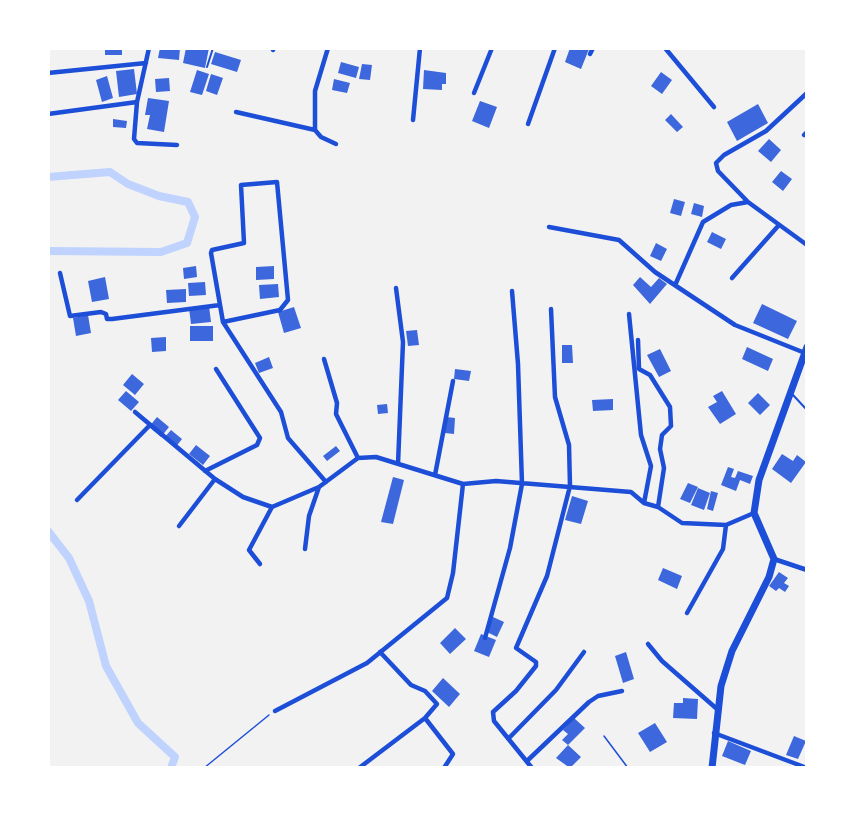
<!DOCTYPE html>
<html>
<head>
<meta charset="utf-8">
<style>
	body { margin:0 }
	#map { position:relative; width:855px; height:816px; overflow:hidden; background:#f2f2f2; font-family:"Public Sans",sans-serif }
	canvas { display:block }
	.frame { position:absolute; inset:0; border:50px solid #fff; pointer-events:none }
</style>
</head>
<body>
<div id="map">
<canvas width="855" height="816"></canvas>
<div class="frame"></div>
</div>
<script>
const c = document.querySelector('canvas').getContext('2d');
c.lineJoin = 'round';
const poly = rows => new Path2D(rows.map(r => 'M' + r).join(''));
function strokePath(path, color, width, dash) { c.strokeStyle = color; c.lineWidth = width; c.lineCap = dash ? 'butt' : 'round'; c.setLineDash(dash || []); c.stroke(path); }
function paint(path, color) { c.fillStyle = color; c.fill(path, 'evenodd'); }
strokePath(poly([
	[48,177,110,172,128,184,159,196,188,202,195,217,187,243,161,252,48,251],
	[48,531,69,558,89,601,106,666,138,723,175,757,171,768]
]), '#bfd3fe', 8);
paint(poly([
	[105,48,122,48,122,55,105,55],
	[160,48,180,48,179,60,158,58],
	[186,48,209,48,205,68,183,63],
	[570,48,589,49,581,69,565,62],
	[215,52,241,60,237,72,211,64],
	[341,62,359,67,356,78,338,73],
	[362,64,372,65,370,80,359,79],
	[134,69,137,94,119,97,116,71],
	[197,70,209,74,202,95,190,92],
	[424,70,446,73,446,84,442,84,442,90,423,89],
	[661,72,672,80,662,94,651,86],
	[211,74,223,78,217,95,206,91],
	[107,76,113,98,102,102,96,80],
	[169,78,170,91,156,92,155,79],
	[334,79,350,83,347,93,332,90],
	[148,98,169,101,164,132,147,129,150,115,145,115],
	[480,101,497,107,489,128,472,121],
	[758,104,768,123,737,141,727,122],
	[671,114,683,127,677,132,665,120],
	[113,119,127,121,126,128,113,127],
	[769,139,781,150,771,162,758,151],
	[781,171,792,179,783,191,772,182],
	[674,199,685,202,681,216,670,213],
	[694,203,704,206,702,217,691,214],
	[712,232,726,239,721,249,707,242],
	[656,243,667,249,661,261,650,256],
	[196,266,197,277,184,279,183,268],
	[274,266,274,279,256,280,256,267],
	[105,277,109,299,92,302,88,281],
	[640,277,651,287,659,278,667,284,650,304,633,285],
	[205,282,206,295,189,296,188,283],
	[278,284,279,297,260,299,259,285],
	[186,289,186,302,167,303,166,290],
	[762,304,797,321,788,339,753,323],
	[209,306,211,322,191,324,189,308],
	[294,307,301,328,284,333,278,312],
	[88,315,91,333,76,336,73,318],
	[190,326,213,326,213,341,190,341],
	[417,330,419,345,408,346,406,331],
	[166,337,166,351,152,352,151,338],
	[562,345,572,345,573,363,562,363],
	[747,347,773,359,768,371,742,359],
	[660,349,671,371,659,377,647,355],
	[269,357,273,368,259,373,255,363],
	[455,369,471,371,469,381,454,379],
	[132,374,144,384,135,395,123,385],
	[126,391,139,402,131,411,118,400],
	[722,391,736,414,720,424,708,407,717,402,713,396],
	[758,393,770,405,760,415,748,403],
	[613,399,613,410,593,411,592,400],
	[387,404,388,413,378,414,377,405],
	[157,417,169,427,161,437,149,427],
	[446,417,455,418,454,434,445,433],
	[171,430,182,439,175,448,164,438],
	[196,445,210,456,203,465,189,454],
	[336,446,340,451,327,461,323,456],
	[782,454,793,461,797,455,806,462,791,483,772,469],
	[728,467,734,469,731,477,735,478,738,471,753,476,750,484,740,480,736,491,721,485],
	[393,477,404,480,393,524,381,522],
	[688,483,698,487,690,503,680,499],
	[698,488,710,493,704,510,691,505],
	[711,491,718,493,713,511,707,509],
	[572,496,588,501,581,524,565,520],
	[663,568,682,576,677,589,658,580],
	[779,572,788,578,784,583,789,586,785,592,779,588,776,591,769,586],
	[493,617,504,622,497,637,485,631],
	[455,628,466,639,450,654,440,643],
	[481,634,496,640,489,657,474,651],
	[626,652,634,679,623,683,615,656],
	[443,678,460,694,449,707,432,691],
	[683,698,698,699,697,719,673,718,674,703,683,703],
	[574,718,585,728,568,745,562,740,568,734,563,730],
	[655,723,667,742,650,752,638,733],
	[794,736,806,741,798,759,786,755],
	[728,741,751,751,745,765,722,756],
	[568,745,581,757,570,768,556,758]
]), '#3d67dc');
strokePath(poly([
	[604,736,628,768],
	[204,768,269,715]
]), '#1d4ed8', 1.5);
strokePath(poly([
	[207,67,213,48],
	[793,395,807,410]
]), '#1d4ed8', 2);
strokePath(poly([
	[149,48,137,102,134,139,137,143,177,145],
	[328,48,315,91,315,130,321,137,336,144],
	[665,48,714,107],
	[273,50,274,48],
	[590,54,593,48],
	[48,73,146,63],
	[474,93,492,48],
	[807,93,766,131,724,155,716,163,718,171,748,202,807,245],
	[236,112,315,130],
	[48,114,137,102],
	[413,120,420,48],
	[528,124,555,48],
	[804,135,807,132],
	[549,227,619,240,655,272,735,325,805,353],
	[60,273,70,316,101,312,106,314,107,319,112,319,220,305],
	[732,278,779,225],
	[676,283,703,222,731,205,748,202],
	[396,288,403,342,398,464],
	[629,314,641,435,651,466,644,503],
	[223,322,280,310,288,300,277,182,241,185,244,243,212,250,211,253,223,322,281,412,288,438,326,482],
	[638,340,639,369,650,375,670,407,671,426,662,435,660,449,664,468,658,507],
	[324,359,337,403,336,414,358,458],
	[135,412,215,479,243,497,272,507,319,487,358,458,376,457,463,484,496,481,631,492,644,503,658,507,682,523,726,525,754,513],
	[205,471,257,445,260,438,216,369],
	[435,475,453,381],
	[77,500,150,425],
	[179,526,215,479],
	[305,549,309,516,319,487],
	[260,564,249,550,272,507],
	[687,613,723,549,726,525],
	[485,638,510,548,522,484,518,364,512,291],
	[648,644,662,661,717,709],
	[275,711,367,663,447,598,453,573,463,484],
	[425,718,453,754,444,768],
	[714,733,807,768],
	[510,737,556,690,584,652],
	[528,760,589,702,598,696,622,691],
	[359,768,425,718,437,704,425,691,411,685,380,652],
	[532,768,494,721,493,712,516,691,536,666,536,662,516,648,547,576,570,486,569,445,555,397,551,309]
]), '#1d4ed8', 4.5);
strokePath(poly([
	[774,559,807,570]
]), '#1d4ed8', 5);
strokePath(poly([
	[712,768,721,686,732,651,769,577,774,559,754,513,759,480,807,347]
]), '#1d4ed8', 7);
</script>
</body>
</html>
